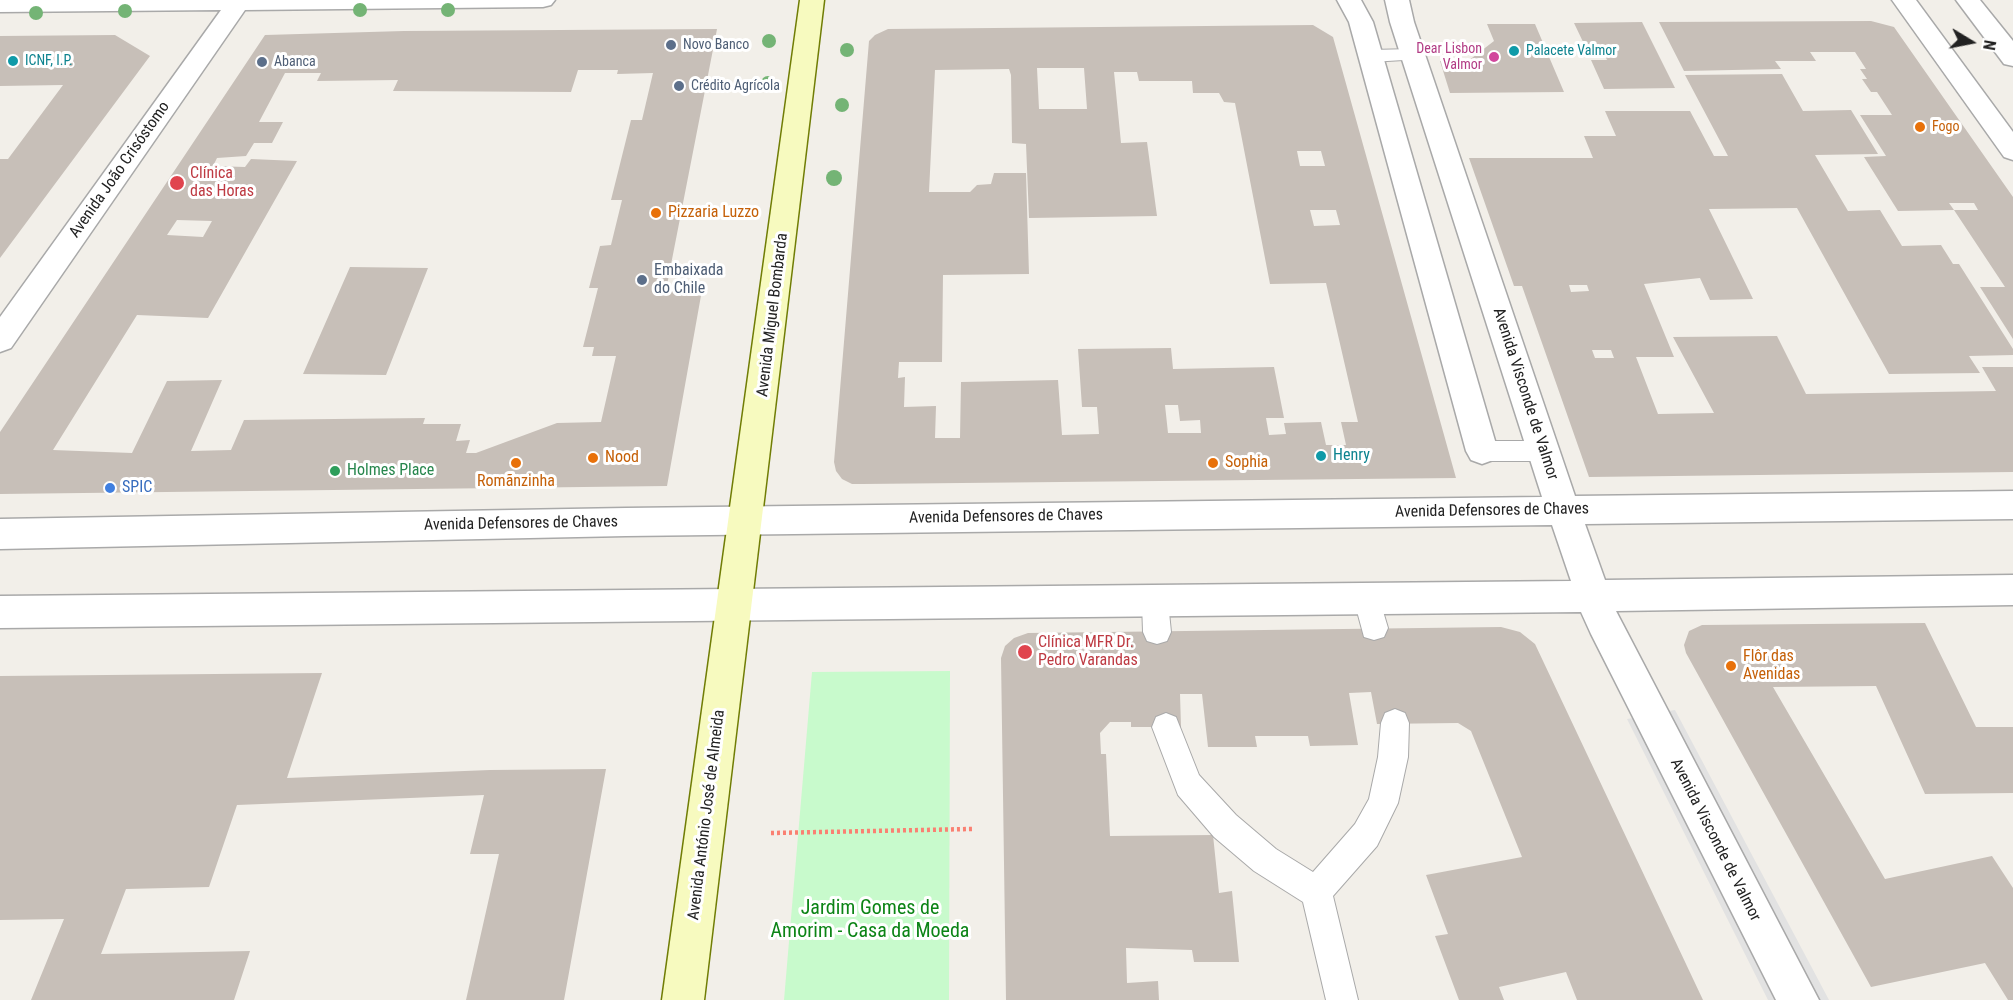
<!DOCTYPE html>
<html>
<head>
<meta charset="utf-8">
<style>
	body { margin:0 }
	#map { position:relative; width:2013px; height:1000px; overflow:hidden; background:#f2efe9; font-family:"Roboto Condensed",sans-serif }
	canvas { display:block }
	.north { position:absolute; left:1941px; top:12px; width:60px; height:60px; -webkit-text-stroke:4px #fff; paint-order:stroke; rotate:100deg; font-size:16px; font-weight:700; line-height:24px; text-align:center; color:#222 }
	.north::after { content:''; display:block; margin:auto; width:21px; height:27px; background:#222; clip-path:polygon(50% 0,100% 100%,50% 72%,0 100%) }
</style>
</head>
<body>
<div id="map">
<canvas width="2013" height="1000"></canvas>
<div class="north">N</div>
</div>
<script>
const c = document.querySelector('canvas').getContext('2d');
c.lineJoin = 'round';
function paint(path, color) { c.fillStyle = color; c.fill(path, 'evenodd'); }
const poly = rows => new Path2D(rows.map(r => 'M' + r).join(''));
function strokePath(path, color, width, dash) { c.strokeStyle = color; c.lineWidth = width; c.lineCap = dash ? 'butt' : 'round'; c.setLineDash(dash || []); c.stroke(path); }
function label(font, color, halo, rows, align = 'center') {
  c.font = font + ' "Roboto Condensed",sans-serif'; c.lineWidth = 6; c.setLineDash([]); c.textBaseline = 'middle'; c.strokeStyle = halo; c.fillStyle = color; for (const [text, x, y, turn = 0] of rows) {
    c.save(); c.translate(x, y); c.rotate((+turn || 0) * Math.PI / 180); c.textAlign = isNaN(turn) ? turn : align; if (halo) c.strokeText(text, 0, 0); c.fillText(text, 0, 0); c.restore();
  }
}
paint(poly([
	[950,671,949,1000,784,1000,812,672]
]), '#c8facc');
paint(poly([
	[1675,710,1829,1000,1812,1000,1662,712],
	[1639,717,1784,1000,1768,1000,1627,719]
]), '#e2e2e2');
paint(poly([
	[1871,21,1894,27,2013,197,2013,339,1980,287,2005,287,1954,210,1978,210,1974,203,1949,203,1954,210,1898,211,1864,157,1886,156,1860,115,1892,115,1877,92,1871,92,1862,79,1867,79,1860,69,1866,69,1855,52,1810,52,1816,61,1775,61,1781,69,1684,71,1659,22],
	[1642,22,1675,88,1604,89,1591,60,1607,60,1601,46,1585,46,1574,23],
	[1487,24,1535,24,1564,92,1450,93,1440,61,1468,61,1494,41],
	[1313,25,1333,37,1456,478,863,484,852,484,842,479,836,471,834,462,869,41,875,35,888,29],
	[1037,68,1084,68,1087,109,1039,109],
	[1009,69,1011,75,1012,143,1026,144,1029,218,1157,216,1147,142,1121,143,1114,72,1137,72,1139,81,1192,81,1193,93,1219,93,1224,102,1235,103,1270,284,1326,283,1358,422,1341,422,1346,445,1326,445,1321,422,1284,423,1286,434,1269,435,1266,418,1284,418,1274,367,1173,369,1171,348,1078,349,1082,407,1097,407,1099,434,1062,435,1058,380,961,382,960,438,935,438,936,406,904,407,905,377,898,378,899,362,942,362,943,275,1029,274,1026,173,994,173,991,184,977,185,970,192,929,192,935,70],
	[1297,151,1321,151,1325,166,1300,166],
	[1310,210,1336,210,1340,225,1314,226],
	[1165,405,1178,405,1180,421,1200,420,1201,433,1168,433],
	[717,29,667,285,702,290,667,486,0,494,0,432,265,35,404,31],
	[578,70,618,70,617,74,653,73,642,120,631,120,611,200,622,200,611,245,600,246,589,288,598,288,583,347,594,347,592,356,616,356,601,422,557,423,476,453,466,453,470,440,456,441,461,424,423,424,425,418,244,420,231,450,191,451,222,380,167,381,132,453,53,450,137,315,208,318,297,161,251,159,245,167,213,166,217,158,246,156,254,143,272,143,283,122,259,122,285,73,321,73,317,81,398,80,393,91,571,92],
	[177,220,212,221,203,237,167,235],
	[115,35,150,56,0,258,0,159,8,159,63,85,0,86,0,36],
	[1782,74,1803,111,1851,110,1878,154,1815,155,1848,211,1880,210,1902,246,1941,245,1953,264,1959,264,2013,349,2013,355,1969,356,1980,373,1889,374,1797,208,1709,209,1753,299,1710,300,1700,278,1644,284,1674,357,1636,357,1658,414,1714,413,1673,337,1777,336,1806,394,1996,391,1982,367,2013,367,2013,472,1589,477,1522,286,1514,286,1469,158,1593,158,1584,136,1616,136,1605,111,1690,111,1714,156,1728,156,1685,75],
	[1569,285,1587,285,1589,291,1571,292],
	[1592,350,1611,350,1614,358,1595,358],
	[350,267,428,268,386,375,303,374],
	[1925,623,1976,727,2013,727,2013,793,1925,794,1876,686,1773,687,1885,879,1992,856,2013,888,2013,1000,2008,1000,1985,963,1871,987,1686,653,1684,645,1689,631,1702,625],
	[1501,627,1520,632,1535,644,1703,1000,1577,1000,1566,972,1499,987,1504,1000,1459,1000,1435,936,1448,934,1426,875,1522,857,1471,731,1458,723,1377,724,1371,692,1349,693,1358,745,1310,746,1308,736,1255,736,1257,747,1208,747,1202,694,1180,694,1181,727,1131,727,1131,722,1110,722,1100,733,1101,754,1106,754,1110,836,1213,835,1219,893,1232,891,1239,962,1194,962,1192,950,1126,948,1127,983,1158,981,1159,1000,1006,1000,1001,658,1005,646,1014,638,1028,633],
	[322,673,287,778,490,770,606,769,564,1000,466,1000,499,854,470,854,484,795,237,805,209,887,126,889,101,954,250,951,234,1000,31,1000,64,919,0,920,0,676]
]), '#c7bfb8');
const lane = poly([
	[1413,49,1420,51,1423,55,1420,59,1371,62,1364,60,1361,56,1364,52,1371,50,1413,49],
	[1482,441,1544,441,1553,444,1556,451,1553,458,1544,461,1482,461,1473,458,1470,451,1473,444,1482,441],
	[1367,588,1377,591,1388,628,1384,637,1374,640,1364,637,1354,600,1357,591,1367,588],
	[1155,590,1165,593,1168,602,1171,632,1167,641,1157,644,1147,641,1143,632,1142,602,1145,593,1155,590],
	[1395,709,1405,713,1409,723,1408,757,1398,803,1377,846,1333,896,1358,1000,1326,1000,1303,902,1254,871,1214,837,1178,795,1152,727,1156,717,1166,713,1176,717,1199,775,1236,815,1276,849,1313,872,1355,824,1369,799,1378,757,1381,723,1385,713,1395,709]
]);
const street = poly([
	[0,0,555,0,551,5,543,7,245,10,11,348,0,352,0,317,221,10,0,12,0,0],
	[1337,0,1361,0,1373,22,1498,451,1493,460,1482,464,1471,460,1466,451,1349,22,1337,0],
	[1385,0,1409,0,1414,22,1575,496,2013,491,2013,519,1585,524,1605,580,2013,575,2013,605,1616,611,1819,1000,1776,1000,1591,634,1581,612,0,628,0,596,1571,581,1552,525,626,536,0,549,0,519,626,508,1542,497,1390,22,1385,0],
	[1892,0,1916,0,2013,132,2013,160,2004,157,1892,0],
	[1956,0,1980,0,2013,41,2013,66,2004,64,1956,0]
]);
const secondary = poly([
	[800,0,824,0,704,1000,662,1000,800,0]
]);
strokePath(lane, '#a9a9a9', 2);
strokePath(street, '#a9a9a9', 3);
strokePath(secondary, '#707d05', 3);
strokePath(poly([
	[771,833,972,829]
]), '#fa8072', 4.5, [3, 3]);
paint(lane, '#fff');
paint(street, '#fff');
paint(secondary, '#f7fabf');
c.fillStyle = '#74b475';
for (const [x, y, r] of [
	[360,10,7],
	[448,10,7],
	[125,11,7],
	[36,13,7],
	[769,41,7],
	[847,50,7],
	[768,83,7],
	[842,105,7],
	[834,178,8]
]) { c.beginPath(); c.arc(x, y, r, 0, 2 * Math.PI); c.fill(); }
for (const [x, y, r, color] of [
	[671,45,6,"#5c6f8a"],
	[1514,51,6,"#0f9aa8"],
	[1494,57,6,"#d1479c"],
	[13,61,6,"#0f9aa8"],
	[262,62,6,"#5c6f8a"],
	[679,86,6,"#5c6f8a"],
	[1920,127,6,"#e8710a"],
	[177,183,8,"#e0444e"],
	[656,213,6,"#e8710a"],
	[642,280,6,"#5c6f8a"],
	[1321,456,6,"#0f9aa8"],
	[593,458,6,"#e8710a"],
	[516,463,6,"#e8710a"],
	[1213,463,6,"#e8710a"],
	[335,471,6,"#2e9e5b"],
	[110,488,6,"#3f7fe0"],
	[1025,652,8,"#e0444e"],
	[1731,666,6,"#e8710a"]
]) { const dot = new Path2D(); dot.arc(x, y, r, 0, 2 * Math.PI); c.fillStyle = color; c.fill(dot); strokePath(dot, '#fff', 2); }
label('14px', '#4e5e75', '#fff', [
	["Novo Banco",683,45],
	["Abanca",274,62],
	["Crédito Agrícola",691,86]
], 'left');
label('14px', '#b23c85', '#fff', [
	["Dear Lisbon",1482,49],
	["Valmor",1482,65]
], 'right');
label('14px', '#0d838f', '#fff', [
	["Palacete Valmor",1526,51],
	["ICNF, I.P.",25,61]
], 'left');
label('14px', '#c56008', '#fff', [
	["Fogo",1932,127]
], 'left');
label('16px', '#222', '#fff', [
	["Avenida João Crisóstomo",120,170,-55],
	["Avenida Miguel Bombarda",773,315,-83],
	["Avenida Visconde de Valmor",1525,394,72],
	["Avenida Defensores de Chaves",1492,511,-1],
	["Avenida Defensores de Chaves",1006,517,-1],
	["Avenida Defensores de Chaves",521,524,-1],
	["Avenida António José de Almeida",707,815,-83],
	["Avenida Visconde de Valmor",1715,840,63]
]);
label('16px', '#be3a42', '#fff', [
	["Clínica",190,174],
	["das Horas",190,192],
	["Clínica MFR Dr.",1038,643],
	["Pedro Varandas",1038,661]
], 'left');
label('16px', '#c56008', '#fff', [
	["Pizzaria Luzzo",668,213],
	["Nood",605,458],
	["Sophia",1225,463],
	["Romãnzinha",516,482,"center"],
	["Flôr das",1743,657],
	["Avenidas",1743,675]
], 'left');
label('16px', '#4e5e75', '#fff', [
	["Embaixada",654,271],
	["do Chile",654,289]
], 'left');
label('16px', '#0d838f', '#fff', [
	["Henry",1333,456]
], 'left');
label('16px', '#27864d', '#fff', [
	["Holmes Place",347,471]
], 'left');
label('16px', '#366cbe', '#fff', [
	["SPIC",122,488]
], 'left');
label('20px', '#0c8416', '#fff', [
	["Jardim Gomes de",870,909],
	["Amorim - Casa da Moeda",870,932]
]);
</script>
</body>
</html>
